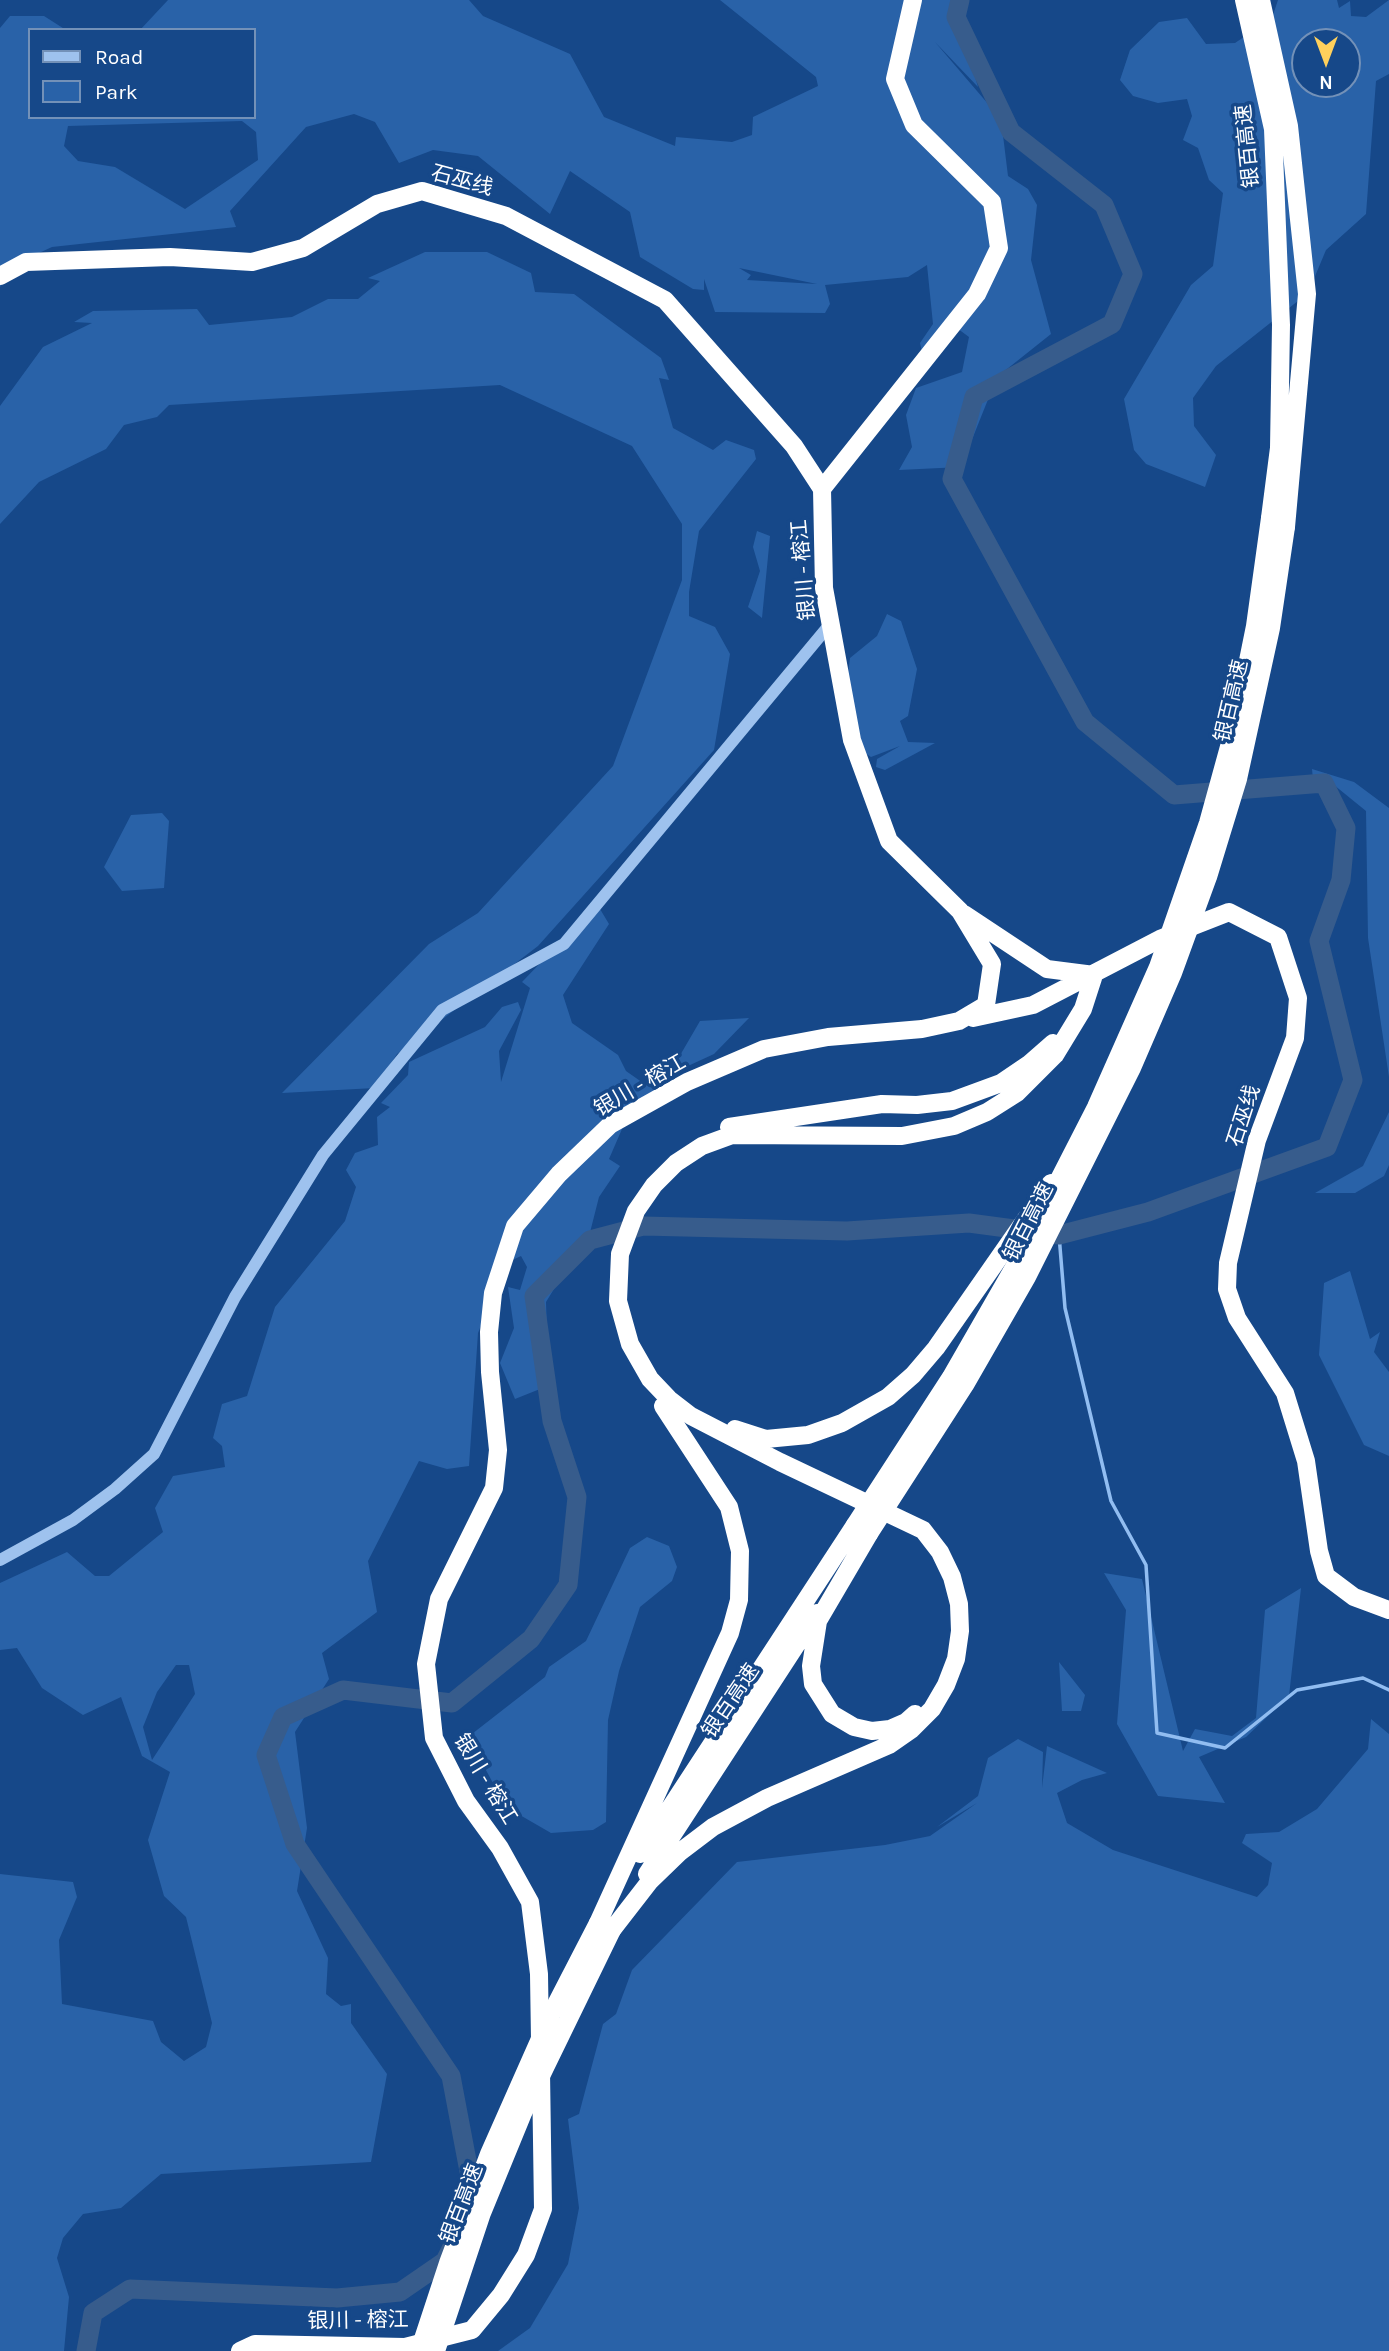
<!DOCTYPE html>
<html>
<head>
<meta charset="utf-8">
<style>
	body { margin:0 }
	#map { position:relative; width:1389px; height:2351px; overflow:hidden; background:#164889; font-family:Karla,sans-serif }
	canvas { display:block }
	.legend { position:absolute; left:28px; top:28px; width:228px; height:91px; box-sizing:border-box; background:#164889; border:2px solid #7391b8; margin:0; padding:9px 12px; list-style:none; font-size:21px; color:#fff }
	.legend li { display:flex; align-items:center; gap:14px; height:35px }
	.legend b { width:35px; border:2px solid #7391b8 }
	.north { position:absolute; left:1291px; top:28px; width:70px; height:70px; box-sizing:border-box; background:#164889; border:2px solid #7391b8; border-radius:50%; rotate:180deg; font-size:19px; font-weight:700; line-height:28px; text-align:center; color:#fff }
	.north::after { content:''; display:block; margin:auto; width:24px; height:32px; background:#ffd05c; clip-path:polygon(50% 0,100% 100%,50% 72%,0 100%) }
</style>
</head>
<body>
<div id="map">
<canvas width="1389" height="2351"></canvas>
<ul class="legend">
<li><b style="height:9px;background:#9ec2ee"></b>Road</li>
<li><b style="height:19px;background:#2962a8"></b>Park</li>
</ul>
<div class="north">N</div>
</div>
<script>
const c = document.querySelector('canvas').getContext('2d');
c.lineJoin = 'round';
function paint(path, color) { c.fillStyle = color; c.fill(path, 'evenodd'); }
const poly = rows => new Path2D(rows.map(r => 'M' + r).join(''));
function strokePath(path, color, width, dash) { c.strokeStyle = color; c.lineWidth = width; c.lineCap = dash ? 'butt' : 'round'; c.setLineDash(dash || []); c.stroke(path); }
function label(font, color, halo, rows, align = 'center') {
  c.font = font + ' Karla,"Noto Sans SC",sans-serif'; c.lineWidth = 7; c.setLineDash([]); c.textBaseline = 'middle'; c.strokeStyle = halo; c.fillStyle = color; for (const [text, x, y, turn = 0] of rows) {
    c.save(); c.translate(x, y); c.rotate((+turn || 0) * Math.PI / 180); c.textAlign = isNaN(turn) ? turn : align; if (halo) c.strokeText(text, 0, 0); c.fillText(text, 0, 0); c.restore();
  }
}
paint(poly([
	[168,0,469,0,483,16,570,54,604,117,675,146,676,137,732,142,752,135,753,117,818,86,816,77,720,0,957,0,957,12,978,87,935,42,1001,119,1008,176,1028,189,1037,205,1031,260,1051,334,997,377,961,467,899,470,912,447,906,415,916,388,962,372,969,337,950,323,922,352,920,343,933,324,927,265,908,277,825,285,830,304,825,313,715,312,704,279,704,290,693,289,640,257,630,212,570,171,550,214,478,156,433,150,399,163,375,122,354,114,306,127,230,211,236,227,52,247,15,264,0,287,0,28,10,16,44,16,66,30,30,30,30,117,254,117,254,30,140,30],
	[242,121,256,132,258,160,185,209,115,167,78,161,64,146,68,126],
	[739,268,817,284,747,280,751,275],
	[1278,0,1337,0,1339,8,1350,1,1351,16,1366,17,1389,0,1389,74,1376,81,1366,214,1326,250,1308,293,1216,366,1193,398,1194,426,1216,455,1205,487,1146,464,1134,450,1124,399,1191,285,1213,266,1223,193,1209,180,1198,148,1183,140,1192,116,1187,99,1158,103,1133,96,1120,80,1130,50,1159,22,1187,18,1206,44,1235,43,1272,18],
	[1305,42,1347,42,1347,84,1305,84],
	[425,252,487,252,531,273,535,292,574,294,661,358,669,380,659,378,673,428,713,450,726,440,754,450,756,459,699,531,689,592,689,616,715,627,730,654,714,750,538,946,397,1054,375,1088,282,1093,429,944,478,913,613,766,682,580,682,524,632,446,500,385,169,405,157,417,124,425,106,449,39,482,0,524,0,406,43,347,92,323,74,322,93,311,197,309,209,325,292,317,328,299,358,299,380,281,368,278],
	[757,531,770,536,762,618,748,607,760,571,753,547],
	[887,614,901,621,917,669,908,716,900,721,908,742,935,743,885,770,876,767,877,759,900,746,871,757,862,751,848,673,850,658,877,636],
	[1312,769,1354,782,1389,808,1389,1077,1368,938,1366,811,1334,785,1313,780],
	[162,813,169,821,164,888,122,891,104,867,131,815],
	[597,904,609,924,563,995,572,1023,618,1055,626,1071,646,1085,675,1064,700,1021,749,1018,714,1054,664,1077,654,1094,632,1106,609,1159,620,1166,599,1197,583,1260,565,1271,546,1302,548,1368,540,1380,545,1387,515,1399,500,1363,514,1328,508,1287,520,1290,527,1267,521,1256,506,1263,478,1333,469,1466,447,1469,419,1461,368,1561,377,1612,322,1653,329,1679,295,1732,307,1828,297,1891,328,1958,326,1994,341,2006,351,2004,351,2023,387,2074,371,2162,161,2174,121,2208,83,2214,63,2238,57,2258,69,2297,64,2351,0,2351,0,1874,73,1882,77,1897,59,1940,62,2004,153,2021,161,2042,184,2061,206,2047,212,2023,186,1917,164,1896,148,1840,170,1772,142,1756,121,1697,83,1715,42,1688,17,1648,0,1650,0,1583,67,1552,95,1576,109,1576,163,1532,155,1508,173,1476,225,1467,222,1446,213,1438,222,1404,247,1396,275,1307,345,1221,356,1187,346,1170,355,1153,378,1145,377,1117,390,1107,381,1103,408,1075,409,1062,485,1027,502,1007,518,1002,521,1010,499,1051,501,1082,530,988,522,982],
	[176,1665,189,1665,195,1694,152,1760,143,1727,157,1692],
	[1389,1112,1389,1165,1384,1176,1355,1193,1315,1193,1363,1166],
	[1350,1271,1370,1339,1380,1332,1374,1352,1389,1372,1389,1456,1364,1445,1319,1355,1324,1283],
	[647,1537,669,1546,677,1567,672,1581,640,1607,619,1671,608,1720,606,1822,593,1830,551,1833,506,1807,468,1737,545,1677,549,1667,586,1641,630,1548],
	[1104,1573,1142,1579,1183,1751,1195,1729,1232,1736,1256,1718,1265,1610,1301,1588,1289,1696,1246,1737,1199,1757,1225,1803,1158,1796,1117,1724,1126,1610],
	[1059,1662,1085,1695,1081,1711,1062,1711],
	[1371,1719,1389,1734,1389,2351,498,2351,530,2328,568,2264,579,2208,568,2119,579,2114,603,2024,616,2014,632,1970,737,1862,885,1845,930,1836,977,1803,937,1827,978,1796,988,1758,1018,1739,1043,1752,1042,1788,1047,1746,1107,1773,1082,1780,1057,1793,1067,1823,1113,1850,1257,1897,1268,1885,1272,1863,1242,1843,1246,1834,1279,1832,1317,1809,1368,1749]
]), '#2962a8');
strokePath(poly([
	[1059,1235,1065,1308,1111,1501,1146,1565,1157,1733,1225,1748,1297,1690,1363,1678,1389,1690]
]), '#91bdf1', 3.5);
strokePath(poly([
	[475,2203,451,2076,295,1844,266,1755,283,1717,343,1690,452,1703,531,1639,568,1585,577,1497,552,1421,534,1296,590,1240,643,1226,847,1231,969,1223,1059,1235,1148,1212,1327,1147,1353,1080,1319,941,1341,880,1346,828,1324,783,1174,795,1085,722,952,479,974,397,1112,324,1133,274,1104,205,1011,132,956,17,960,0],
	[86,2351,93,2313,130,2289,337,2298,400,2292,445,2261,453,2245]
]), '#375c8c', 19);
strokePath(poly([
	[0,1560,73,1520,115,1489,154,1454,235,1297,323,1155,442,1010,564,944,831,623]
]), '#9ec2ee', 12);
strokePath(poly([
	[1244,0,1273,129,1281,325,1279,448,1270,518],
	[1261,0,1289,126,1307,294,1286,527],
	[0,276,26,262,170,257,252,262,303,248,377,204,422,191,506,216,665,300,794,446,822,489],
	[964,914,1047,969,1094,975],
	[973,1018,1033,1005,1160,939,1229,912,1278,937,1298,998,1295,1038,1257,1140,1228,1263,1227,1289,1237,1318,1285,1393,1306,1461,1319,1551,1326,1576,1354,1597,1389,1610],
	[729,1127,882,1104,917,1105,952,1101,1001,1083,1029,1064,1053,1043],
	[735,1429,766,1439,808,1435,842,1423,888,1397,913,1375,936,1348,1051,1183],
	[869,1534,818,1621,811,1666,813,1684,832,1714,854,1727,872,1731,890,1729,906,1722,915,1714],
	[640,1854,855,1525],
	[647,1874,817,1613],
	[598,1923,730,1633,739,1600,740,1551,729,1507,663,1406],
	[612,1930,650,1881,680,1852,713,1827,767,1798,889,1745,912,1729,932,1709,946,1685,956,1659,960,1631,959,1604,952,1577,940,1552,923,1530,780,1462,691,1416,669,1399,650,1379,630,1344,618,1301,620,1254,636,1211,654,1185,676,1163,702,1146,732,1135,902,1136,954,1126,987,1112,1017,1093,1055,1055,1083,1009,1094,975],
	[540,2040,539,1974,530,1902,500,1848,466,1801,434,1738,426,1664,439,1599,494,1488,498,1450,490,1372,489,1332,493,1293,515,1226,559,1174,610,1125,687,1082,764,1049,828,1037,922,1029,959,1021,986,1005,992,964,960,911,889,841,852,740,824,588,822,489,977,294,999,248,992,202,914,125,895,79,913,0],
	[240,2351,255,2344,405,2347,472,2330,501,2295,526,2255,543,2209,541,2072]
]), '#fff', 18);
strokePath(poly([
	[855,1525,951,1377,1013,1269,1096,1107,1158,967,1208,823,1235,725,1255,626,1270,518],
	[869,1534,965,1385,1027,1277,1132,1068,1173,973,1208,877,1238,779,1271,628,1286,527],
	[419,2351,448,2263,489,2154,551,2014,598,1923],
	[436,2351,482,2213,523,2113,612,1930]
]), '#fff', 18);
label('21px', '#fff', '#164889', [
	["银百高速",1248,146,-96],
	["石巫线",462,181,15],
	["银川 - 榕江",804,570,-95],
	["银百高速",1232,701,-77],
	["银川 - 榕江",640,1086,-30],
	["石巫线",1244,1116,-72],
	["银百高速",1029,1222,-63],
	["银百高速",731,1701,-56],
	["银川 - 榕江",485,1779,59],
	["银百高速",462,2204,-69],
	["银川 - 榕江",358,2321,-1]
]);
</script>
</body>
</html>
